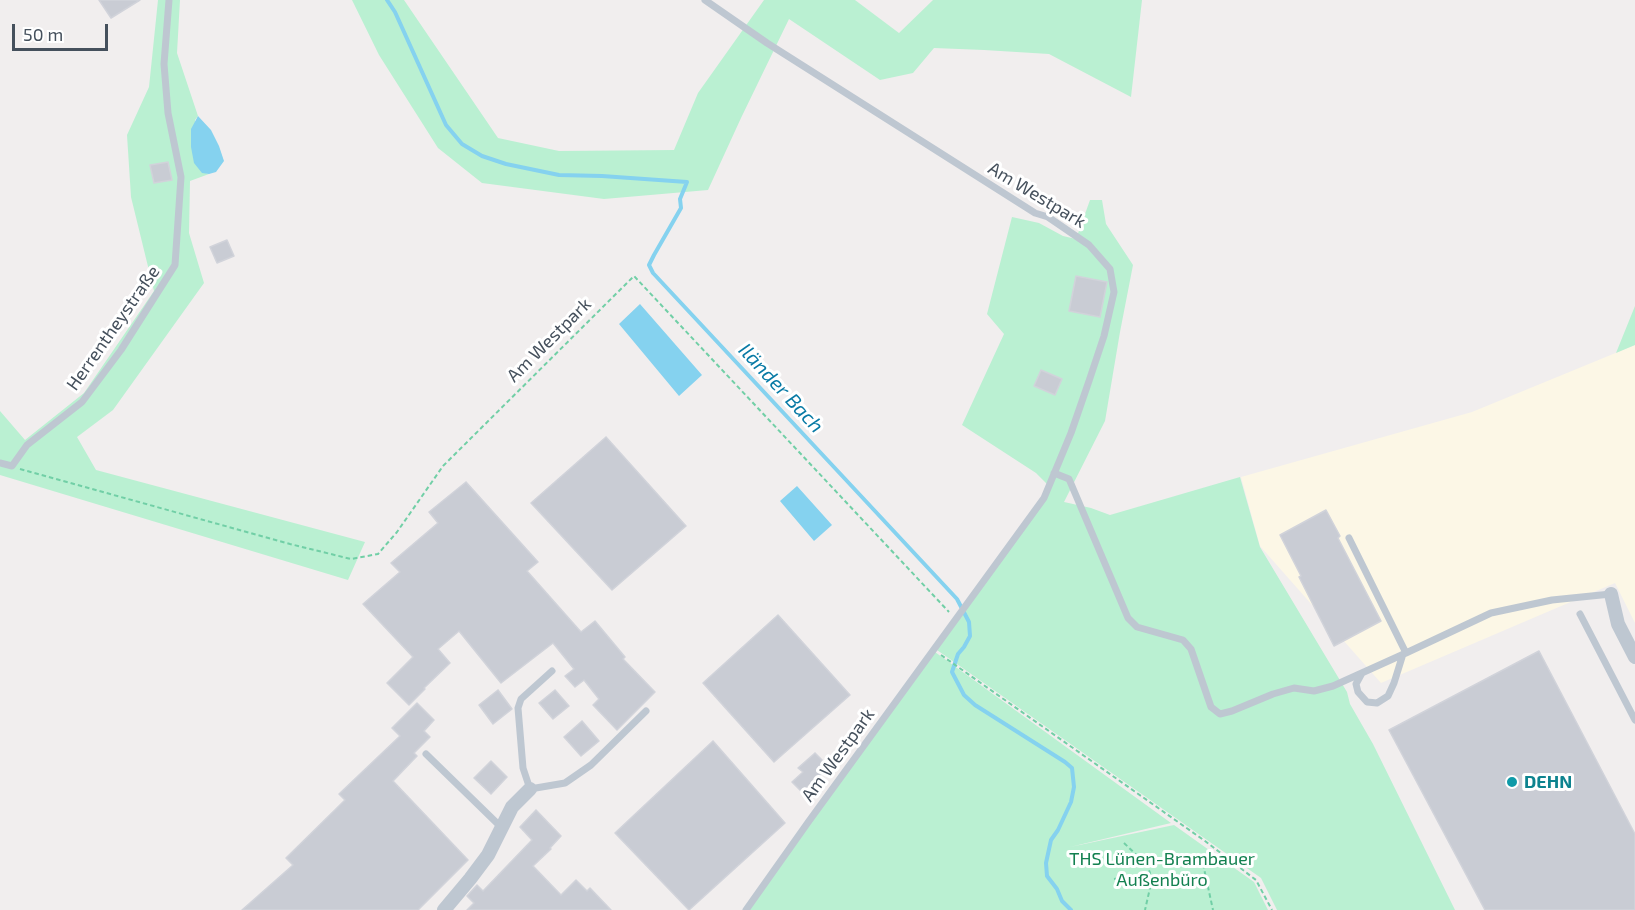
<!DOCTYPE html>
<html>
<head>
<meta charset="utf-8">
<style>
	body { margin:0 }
	#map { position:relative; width:1635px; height:910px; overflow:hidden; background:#f1eeee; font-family:"Exo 2",sans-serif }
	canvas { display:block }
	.scale { position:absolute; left:12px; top:24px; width:96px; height:27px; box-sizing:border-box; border:3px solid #45505c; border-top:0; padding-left:8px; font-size:18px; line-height:21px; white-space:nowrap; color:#45505c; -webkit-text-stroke:4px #fff; paint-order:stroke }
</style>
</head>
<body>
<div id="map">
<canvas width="1635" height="910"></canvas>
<div class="scale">50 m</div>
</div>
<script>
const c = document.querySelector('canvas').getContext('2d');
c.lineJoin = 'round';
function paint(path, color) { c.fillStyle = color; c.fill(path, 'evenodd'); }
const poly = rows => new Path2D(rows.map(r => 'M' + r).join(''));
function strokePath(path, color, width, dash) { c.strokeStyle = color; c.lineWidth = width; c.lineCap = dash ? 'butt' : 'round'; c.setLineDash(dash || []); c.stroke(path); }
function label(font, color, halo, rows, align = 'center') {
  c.font = font + ' "Exo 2",sans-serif'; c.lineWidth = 6; c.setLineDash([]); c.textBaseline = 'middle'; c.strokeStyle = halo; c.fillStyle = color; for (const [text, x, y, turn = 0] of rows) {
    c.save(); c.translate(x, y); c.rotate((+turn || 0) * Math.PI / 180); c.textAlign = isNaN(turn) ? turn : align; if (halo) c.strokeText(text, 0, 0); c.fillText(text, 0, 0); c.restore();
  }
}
paint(poly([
	[1635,345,1635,623,1615,583,1381,683,1260,546,1241,477,1472,412]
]), '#fcf7e6');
paint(poly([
	[158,0,180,0,177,53,198,116,195,120,202,172,209,174,190,181,189,233,204,283,113,410,77,437,96,470,365,542,348,580,0,475,0,411,25,440,84,393,154,291,131,197,127,135,149,87],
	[352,0,404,0,498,138,559,151,674,150,698,93,764,0,855,0,899,33,933,0,1142,0,1131,97,1049,54,984,50,934,48,913,73,880,80,789,19,741,118,708,190,604,199,482,183,438,148,379,55],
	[1090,200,1102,200,1106,224,1133,265,1120,332,1105,421,1064,502,1091,508,1110,515,1240,477,1260,547,1347,692,1350,704,1373,744,1455,910,1277,910,1261,878,937,650,1050,487,1036,473,962,425,1004,334,987,314,1012,217,1039,223,1063,236,1076,239],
	[1635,306,1635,345,1616,353],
	[935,652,1171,823,1070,847,1174,825,1254,882,1268,910,747,910]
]), '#baf0d2');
paint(poly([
	[198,116,211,130,219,146,224,161,216,172,209,174,202,173,194,163,191,147,191,129],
	[640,304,702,375,679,396,619,324],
	[797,486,832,525,814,541,780,501]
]), '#85d2ef');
strokePath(poly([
	[387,0,395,12,446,125,462,144,482,156,506,164,559,175,602,176,687,182,680,199,681,208,654,255,649,265,653,273,957,599,969,622,970,636,964,647,958,654,952,672,964,695,975,705,1065,762,1072,768,1074,787,1071,802,1058,830,1051,840,1046,863,1047,876,1057,889,1062,901,1071,910]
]), '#85d2ef', 4);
const building = poly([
	[99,0,140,0,111,18,99,0],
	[168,162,172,180,154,183,150,165,168,162],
	[227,240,234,256,217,263,210,247,227,240],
	[1076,276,1107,282,1100,317,1069,311,1076,276],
	[1041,370,1062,379,1055,395,1034,386,1041,370],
	[606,437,686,526,612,590,531,503,606,437],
	[466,482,538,562,527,571,581,632,595,621,625,657,623,659,655,692,617,730,593,705,599,699,584,680,575,687,565,676,574,669,553,643,501,683,459,631,438,649,450,663,424,688,425,689,409,705,387,683,413,657,363,604,400,572,391,563,438,523,429,512,466,482],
	[1326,510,1340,536,1338,538,1381,621,1334,646,1299,577,1301,576,1280,535,1326,510],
	[778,615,850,695,774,762,703,683,778,615],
	[1539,651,1635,834,1635,910,1485,910,1389,730,1539,651],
	[498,690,512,709,493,724,479,705,498,690],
	[555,690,569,706,553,719,539,703,555,690],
	[417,703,434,720,424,731,430,737,414,753,417,756,393,781,468,860,418,910,242,910,293,865,286,858,345,800,339,794,400,736,392,728,417,703],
	[582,721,599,741,581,756,564,737,582,721],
	[713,741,785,823,689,910,615,833,713,741],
	[815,753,829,767,802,792,792,782,803,772,798,768,815,753],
	[491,761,507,777,491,794,474,778,491,761],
	[536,810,561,836,550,848,551,849,533,866,561,895,576,880,587,891,590,888,611,910,467,910,474,903,467,896,477,885,483,891,532,840,520,827,536,810]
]);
paint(building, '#c9ccd4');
strokePath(building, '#d1d3da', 1.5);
strokePath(poly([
	[20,469,290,544,351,559,378,554,397,532,443,466,634,276,949,612],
	[941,655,1205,841,1256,880,1272,910],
	[1124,843,1147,865,1150,873,1150,888,1145,910],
	[1203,864,1213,910],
	[1114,879,1150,873]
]), '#71cfa6', 2, [4.5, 3]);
strokePath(poly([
	[705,0,767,43,1035,213,1048,217,1089,245,1110,269,1114,292,1104,336,1089,381,1071,433,1044,498,809,821,746,910],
	[0,463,12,466,27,445,82,402,121,350,175,265,181,177,168,113,164,64,169,0],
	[1054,473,1069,479,1128,618,1137,627,1183,640,1191,649,1211,707,1220,714,1232,711,1273,694,1294,688,1314,691,1333,686,1406,653],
	[1349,538,1406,653,1491,613,1552,600,1611,594],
	[1580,614,1635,720],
	[552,671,521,699,518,708,523,768,530,789,565,783,591,765,646,711],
	[1362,673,1356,684,1358,692,1367,702,1377,703,1388,696,1394,683,1403,654],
	[426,754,502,828]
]), '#bec7d1', 7);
strokePath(poly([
	[1611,594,1618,624,1635,657],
	[444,910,470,879,488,855,512,807,530,789]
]), '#bec7d1', 14);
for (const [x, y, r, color] of [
	[1512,782,6,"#0f9aa8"]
]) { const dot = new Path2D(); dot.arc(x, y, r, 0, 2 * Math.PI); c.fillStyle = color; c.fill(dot); strokePath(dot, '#fff', 2); }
label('18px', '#45505c', '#fff', [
	["Am Westpark",1037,195,31],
	["Herrentheystraße",113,328,-55],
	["Am Westpark",549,340,-45],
	["Am Westpark",838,755,-54]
]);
label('bold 18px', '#0d838f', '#fff', [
	["DEHN",1524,782]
], 'left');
label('18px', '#138050', '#fff', [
	["THS Lünen-Brambauer",1162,859],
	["Außenbüro",1162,880]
]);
label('italic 20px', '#087aa5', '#fff', [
	["Iländer Bach",781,388,47]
]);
</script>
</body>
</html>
